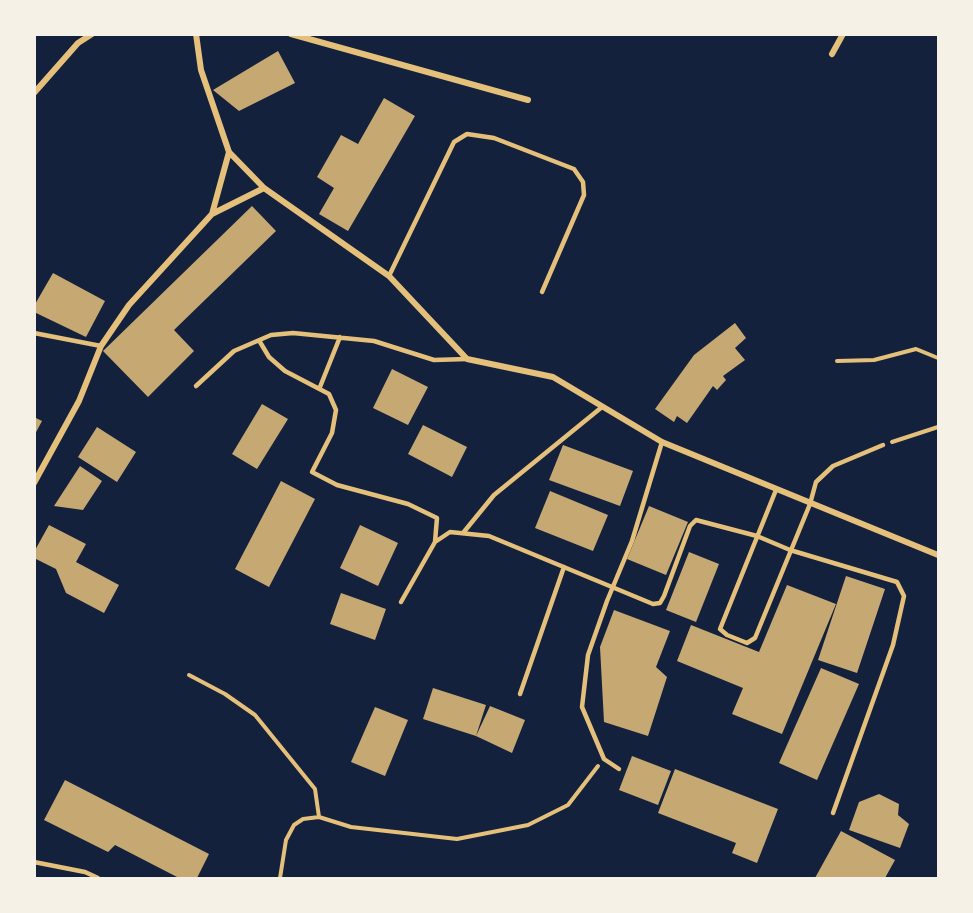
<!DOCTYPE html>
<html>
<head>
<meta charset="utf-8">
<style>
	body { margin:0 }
	#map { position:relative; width:973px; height:913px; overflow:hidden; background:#14213d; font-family:"Roboto Serif",serif }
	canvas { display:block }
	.frame { position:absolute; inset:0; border:36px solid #f6f1e7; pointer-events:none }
</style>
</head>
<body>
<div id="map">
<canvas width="973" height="913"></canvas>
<div class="frame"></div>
</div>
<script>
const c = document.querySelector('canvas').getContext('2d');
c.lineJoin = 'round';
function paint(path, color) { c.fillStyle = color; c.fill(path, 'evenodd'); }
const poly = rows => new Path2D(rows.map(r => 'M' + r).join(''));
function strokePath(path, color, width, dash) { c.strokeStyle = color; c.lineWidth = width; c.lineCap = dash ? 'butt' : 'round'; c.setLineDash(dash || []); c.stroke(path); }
paint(poly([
	[278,51,295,83,239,111,213,90],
	[384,98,415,116,348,231,319,214,334,188,317,177,341,135,358,144],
	[252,206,276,231,174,330,194,351,148,397,103,351],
	[53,273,105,301,86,337,34,312,34,306],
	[735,323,746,338,735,348,745,360,723,376,726,380,717,390,713,386,687,423,677,416,674,422,655,409,694,355],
	[392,369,428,387,408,425,373,408],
	[262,404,288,419,257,469,232,454],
	[34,417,42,421,34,436],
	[423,425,467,447,452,477,408,454],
	[97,427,136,452,117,482,78,457],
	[563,445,633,471,620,506,549,480],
	[80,466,102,481,83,510,54,506],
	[281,481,315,499,269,587,235,569],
	[550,491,608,515,593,551,535,528],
	[649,506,688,522,666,575,627,559],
	[49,525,86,544,76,562,119,585,104,613,66,593,56,569,34,558,34,552],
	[360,525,398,543,378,586,340,568],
	[689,552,719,564,696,622,666,610],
	[846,576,885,589,857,673,818,660],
	[787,585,836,604,782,734,732,714,743,688,677,661,691,625,759,652],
	[341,593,386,609,375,640,330,624],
	[614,610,670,631,656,667,667,677,648,736,604,722,600,647],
	[821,668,859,684,817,780,779,763],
	[433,688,486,705,476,736,423,719],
	[490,706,525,720,512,753,476,736],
	[375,707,408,720,385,776,351,762],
	[632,756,671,771,658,805,619,790],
	[675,769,778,809,757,863,732,853,736,843,658,813],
	[65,780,209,854,197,878,179,878,115,845,108,852,44,820],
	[879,794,899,804,898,815,909,824,900,848,849,830,859,802],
	[841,831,895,860,885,878,815,878]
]), '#c6a872');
strokePath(poly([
	[837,361,874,360,916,349,938,358],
	[892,442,938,427],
	[189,675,225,694,255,715,315,789,319,817],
	[280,878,286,840,294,825,303,819,319,817,351,827,457,839,528,825,568,805,598,766]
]), '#e5c07b', 4);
strokePath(poly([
	[389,276,454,142,467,134,494,138,574,169,583,182,584,195,542,292],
	[34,333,101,346],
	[260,342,269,357,285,371,329,394,336,410,332,433,312,472,337,485,408,504,437,518,435,542,401,602],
	[196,386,234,351,271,335,293,333,374,341,434,360,467,359],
	[320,387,340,337],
	[776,490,720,629,727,635,747,643,755,638,810,504,816,482,833,466,883,445],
	[463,533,494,495,602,407],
	[435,542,450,532,489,536,653,604,660,603,664,596,690,526,696,520,757,536,790,550,897,582,904,596,893,645,833,813],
	[520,694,564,567],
	[619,769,604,759,582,707,588,655,607,601,632,541,662,442],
	[34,862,85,872,98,878]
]), '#e5c07b', 4.5);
strokePath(poly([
	[196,34,201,70,229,152,264,188,389,276,467,359,553,377,662,442,938,555],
	[291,34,528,100],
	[832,54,843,34],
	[34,93,78,43,92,34],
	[212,214,229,152],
	[34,483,79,401,101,346,129,305,212,214,264,188]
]), '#e5c07b', 6);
</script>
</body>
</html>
